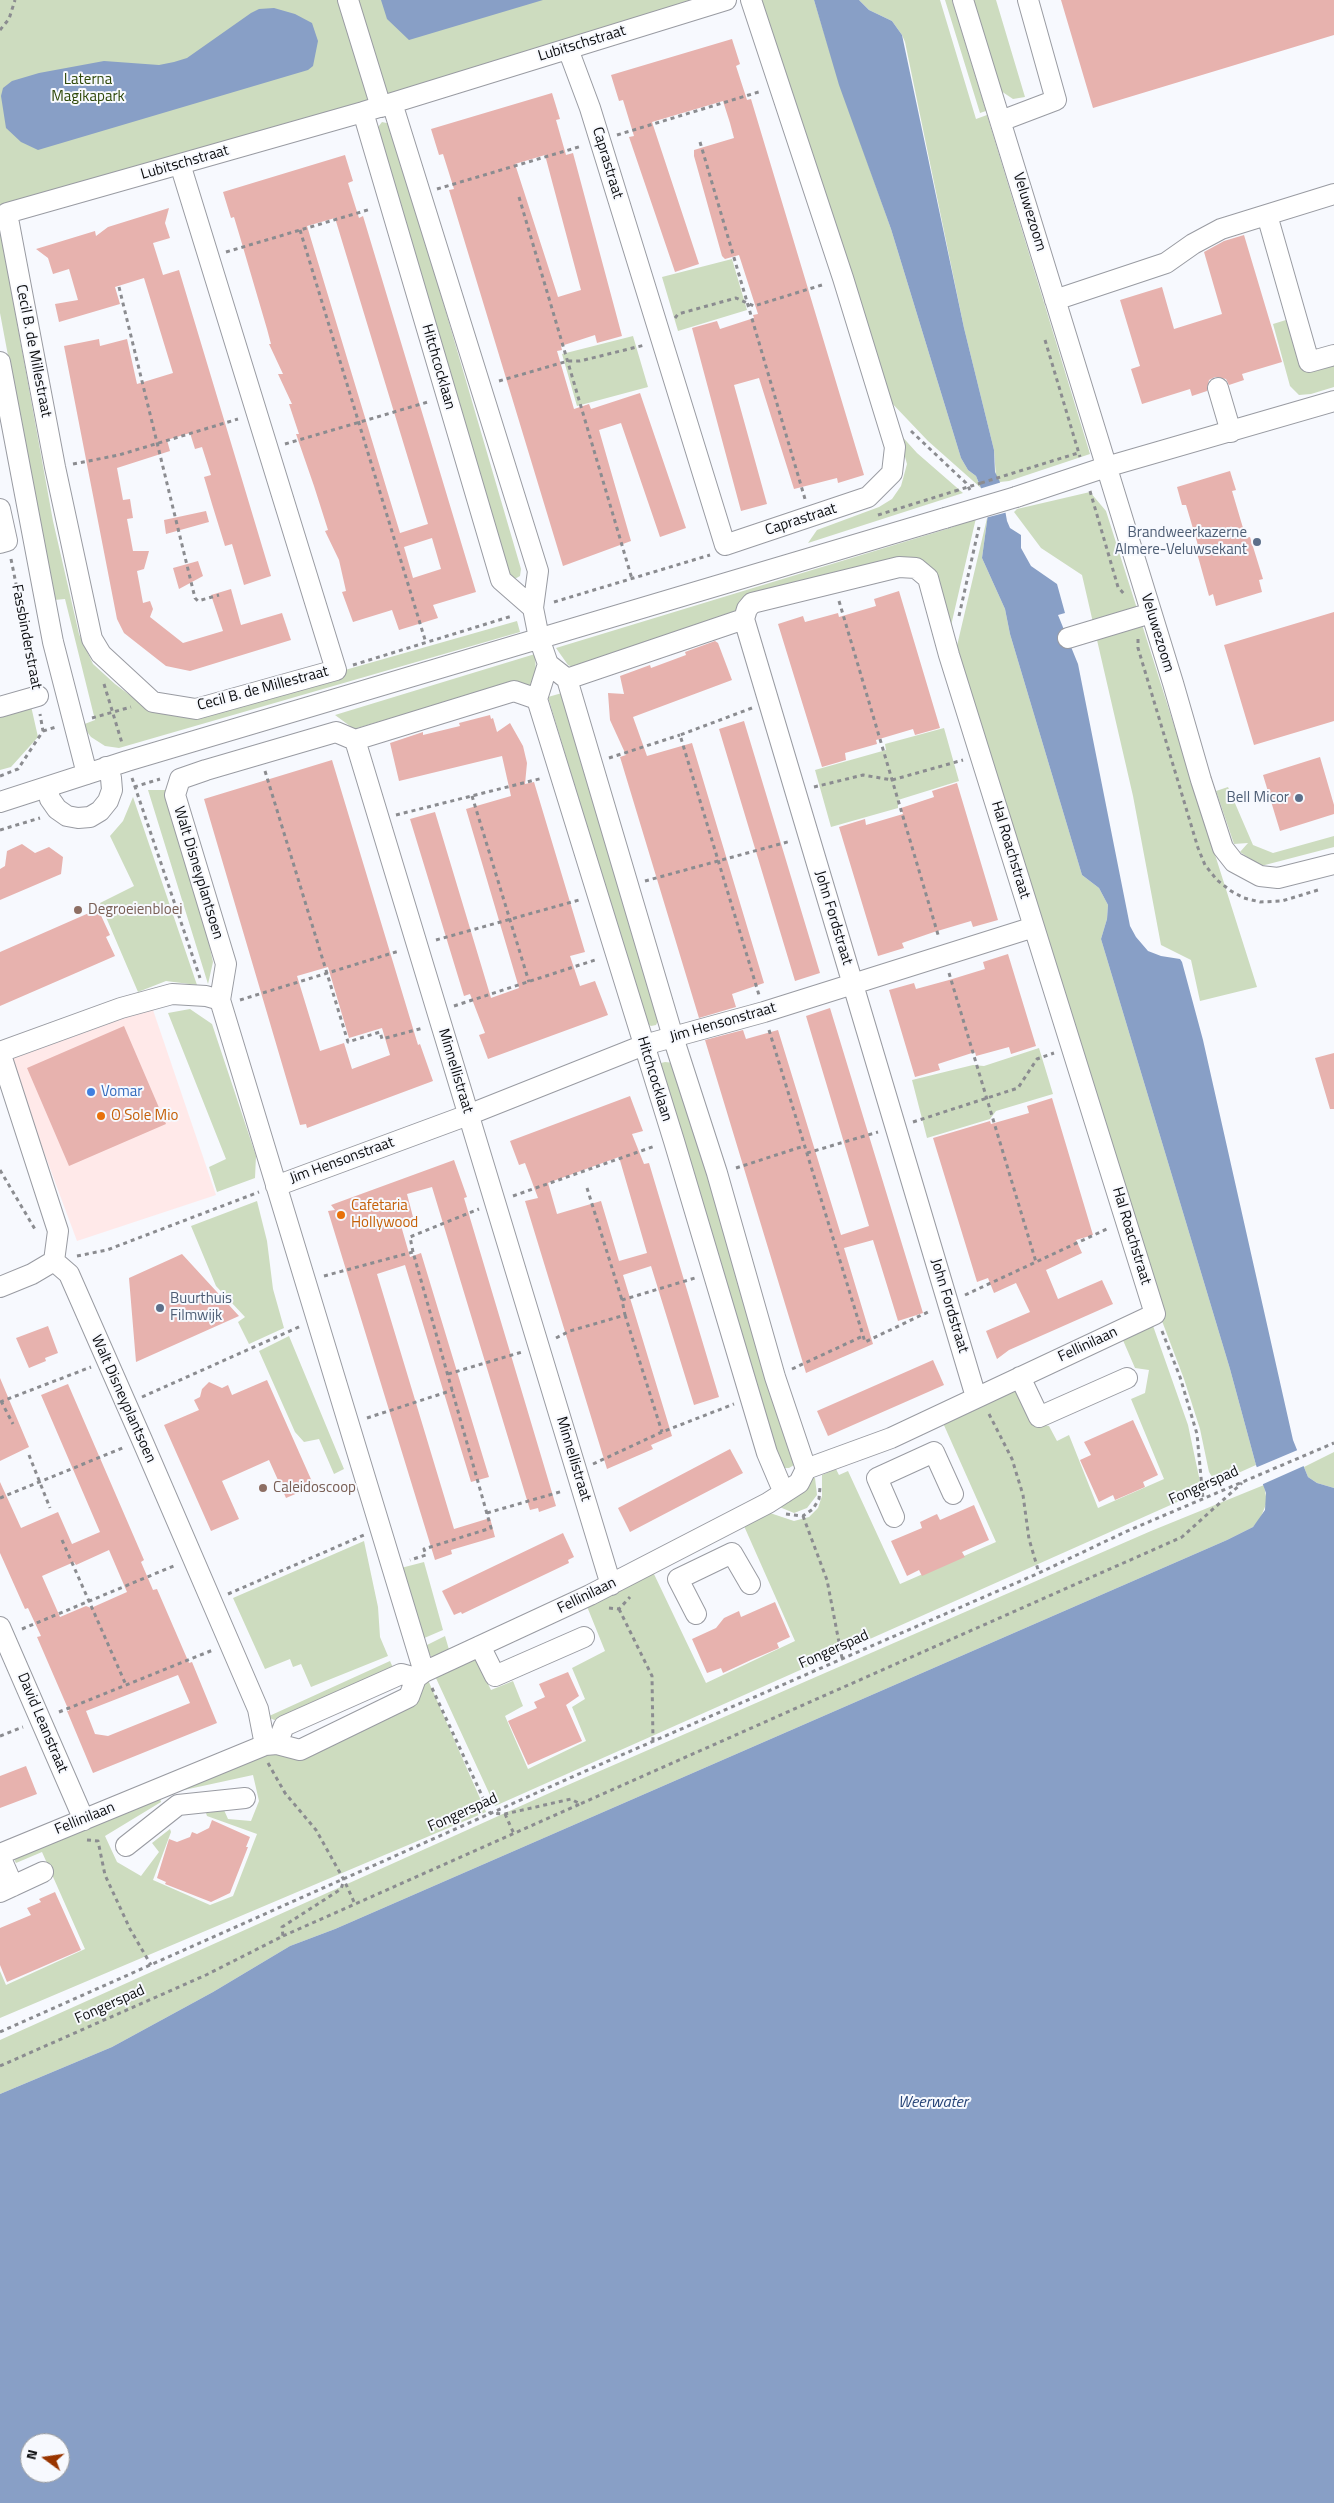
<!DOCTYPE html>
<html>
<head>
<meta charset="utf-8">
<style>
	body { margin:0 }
	#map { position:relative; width:1334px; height:2503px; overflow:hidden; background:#f7f9fe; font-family:"Titillium Web",sans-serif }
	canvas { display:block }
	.north { position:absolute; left:20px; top:2433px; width:50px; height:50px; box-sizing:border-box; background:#f7f9fe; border:1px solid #999b9e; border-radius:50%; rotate:284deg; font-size:14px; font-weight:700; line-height:20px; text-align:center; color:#0c0d0f }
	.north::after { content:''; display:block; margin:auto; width:18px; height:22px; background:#993500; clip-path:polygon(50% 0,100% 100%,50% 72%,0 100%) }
</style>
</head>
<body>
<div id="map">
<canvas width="1334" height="2503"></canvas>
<div class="north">N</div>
</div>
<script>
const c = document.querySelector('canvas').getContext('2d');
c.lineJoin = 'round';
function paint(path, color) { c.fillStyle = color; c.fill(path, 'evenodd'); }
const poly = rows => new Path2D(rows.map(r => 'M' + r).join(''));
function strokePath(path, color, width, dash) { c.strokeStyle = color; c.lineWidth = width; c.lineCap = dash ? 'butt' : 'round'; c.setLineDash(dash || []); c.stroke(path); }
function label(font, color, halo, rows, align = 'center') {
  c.font = font + ' "Titillium Web",sans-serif'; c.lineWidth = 4; c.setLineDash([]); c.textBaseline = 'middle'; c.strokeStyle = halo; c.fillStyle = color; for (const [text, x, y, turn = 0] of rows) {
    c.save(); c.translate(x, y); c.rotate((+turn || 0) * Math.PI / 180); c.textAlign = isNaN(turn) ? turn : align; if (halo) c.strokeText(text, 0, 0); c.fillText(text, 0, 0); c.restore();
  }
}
paint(poly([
	[152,1007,216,1195,77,1241,9,1058]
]), '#ffe9e9');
paint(poly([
	[0,0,692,0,383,96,0,205],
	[762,0,814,0,840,85,891,229,961,458,968,470,976,476,981,488,928,441,887,398],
	[859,0,940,0,976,119,987,115,1090,454,1009,481,1000,482,996,477,994,450,964,328,905,42,902,35,892,21,869,10],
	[945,0,952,0,986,111,980,113],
	[972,0,996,0,1025,97,1013,99,1001,91],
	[382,122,391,124,521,569,520,576,513,580,507,577,378,127],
	[0,229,53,521,79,634,93,664,115,684,135,699,153,708,187,715,517,621,520,632,119,748,105,746,91,737,82,725,95,720,65,599,54,600,0,313],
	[732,259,747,310,678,331,662,277],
	[1286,320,1302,370,1334,362,1334,387,1311,394,1299,395,1290,386,1273,324],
	[633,336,648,387,577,406,562,354],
	[898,432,917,453,963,493,808,543,817,530,879,507,892,499,901,486,907,464],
	[1090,492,1106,511,1257,987,1200,1001,1191,960,1161,945,1133,796,1082,575,1041,548,1014,512,1017,509],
	[988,514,982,558,1005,609,1010,634,1082,875,1099,888,1108,905,1107,919,1101,939,1230,1369,1256,1465,1216,1483,1209,1472,1200,1429,1184,1379,1162,1321,956,650],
	[976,518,950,630,924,564,741,610,575,668,568,665,556,648,950,528],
	[535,654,536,675,533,687,516,681,354,729,335,715],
	[562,693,658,1021,656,1025,651,1026,646,1023,548,697],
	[31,706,38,737,11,767,0,770,0,715],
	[944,728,959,781,898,800,898,808,831,827,815,770,886,750,885,744],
	[1228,787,1253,845,1273,853,1334,836,1334,847,1261,866,1240,852,1248,843,1234,844,1216,791],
	[148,790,169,790,205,925,213,962,208,984],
	[133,797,197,985,166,981,138,992,100,903,134,886,110,836,123,821],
	[190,1009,212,1024,256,1156,255,1178,217,1192,209,1167,226,1159,168,1013],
	[1039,1048,1053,1094,996,1111,990,1119,927,1138,912,1080,973,1065,984,1066],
	[665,1062,675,1063,794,1465,789,1468,783,1468,779,1465,660,1068,661,1063],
	[257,1201,267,1241,273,1289,284,1328,249,1344,238,1322,245,1317,216,1286,191,1226],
	[1152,1323,1188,1425,1202,1491,495,1806,435,1676,476,1659,491,1690,513,1681,523,1706,505,1716,528,1769,586,1741,572,1707,585,1699,572,1668,605,1651,586,1604,653,1572,706,1683,795,1641,744,1526,767,1512,794,1521,809,1517,818,1508,822,1496,822,1475,836,1469,839,1475,848,1471,900,1584,996,1542,943,1423,1017,1386,1032,1422,1049,1426,1057,1441,1069,1435,1098,1508,1164,1479,1131,1399,1145,1393,1149,1370,1135,1368,1122,1338],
	[289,1336,344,1469,334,1474,319,1439,304,1442,295,1432,259,1351],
	[1334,1452,1334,1488,1317,1483,1308,1477,1304,1467],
	[812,1478,815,1478,817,1495,807,1508,794,1513,777,1506,805,1491],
	[1264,1485,1267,1502,1260,1519,1253,1527,1227,1540,335,1929,290,1946,213,1992,112,2047,0,2094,0,2040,554,1791,1151,1531],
	[364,1541,378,1607,380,1637,388,1656,311,1687,301,1664,293,1667,290,1659,265,1669,233,1598],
	[424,1562,443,1630,422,1639,401,1568],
	[445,1636,450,1653,432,1658,425,1646],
	[390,1661,394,1670,277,1721,267,1717],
	[428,1680,486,1812,0,2018,0,1971,6,1985,85,1949,42,1852,16,1863,11,1853,159,1794,161,1802,105,1836,117,1862,141,1876,159,1852,152,1843,170,1829,171,1832,153,1880,210,1905,233,1896,257,1834,207,1816,206,1813,224,1810,228,1819,251,1821,259,1801,253,1775,184,1790,181,1784,236,1762,276,1753]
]), '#cddcbf');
paint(poly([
	[381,0,543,0,409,40,387,19],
	[814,0,859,0,869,10,892,21,902,35,964,328,994,450,995,472,1000,482,1007,521,1010,528,1021,535,1021,548,1031,566,1057,584,1065,613,1058,615,1078,664,1130,926,1136,937,1148,951,1161,956,1180,959,1182,962,1203,1040,1293,1440,1308,1477,1317,1483,1334,1488,1334,2503,0,2503,0,2094,112,2047,213,1992,290,1946,335,1929,1227,1540,1253,1527,1265,1510,1266,1493,1256,1465,1230,1369,1101,939,1107,919,1108,905,1099,888,1082,875,1010,634,1005,609,982,558,988,514,981,488,976,476,968,470,961,458,891,229,839,85],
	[30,2443,60,2443,60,2473,30,2473],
	[274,8,295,14,312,23,318,41,313,66,308,70,38,150,21,142,6,128,1,96,3,88,12,81,39,73,104,61,159,65,174,62,187,58,251,13,259,9]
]), '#889fc6');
paint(poly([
	[1002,482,1008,512,985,518,979,489],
	[1300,1449,1306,1465,1261,1485,1255,1468]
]), '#f7f9fe');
paint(poly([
	[1061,0,1334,0,1334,35,1093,108],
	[732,39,740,64,736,66,747,100,751,99,864,475,838,483,837,478,794,489,759,378,734,385,767,504,741,511,692,328,717,321,720,329,754,318,753,315,758,314,739,255,725,259,722,256,694,156,694,150,734,138,730,123,723,101,652,122,699,264,675,272,629,137,634,136,623,100,619,101,611,75],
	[552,93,560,119,556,120,566,155,573,153,622,336,597,343,595,335,561,346,562,350,557,351,574,409,589,404,591,409,640,393,686,528,660,537,621,423,599,430,631,541,563,566,449,190,454,189,443,154,439,155,431,129],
	[545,155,581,290,558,297,515,164],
	[345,155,353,181,348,183,359,218,363,216,476,592,433,605,438,618,399,630,392,610,353,622,342,592,346,591,339,560,325,531,328,530,314,486,296,434,299,434,289,404,292,404,278,374,283,374,269,344,271,344,267,329,240,237,234,217,231,218,223,192],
	[335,218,428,524,400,533,307,226],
	[432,538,441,569,413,578,404,547],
	[169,208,165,223,170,238,153,243,163,275,179,270,271,576,244,585,232,544,225,546,212,504,204,477,211,475,202,447,195,449,190,433,167,440,170,451,117,468,123,500,130,499,133,518,127,519,133,551,149,551,144,569,137,571,143,603,150,601,153,609,150,617,183,643,223,631,211,595,231,589,241,625,282,613,291,640,190,671,166,666,124,633,117,619,64,346,99,339,100,346,127,339,137,384,173,373,144,278,115,287,120,304,59,322,55,304,78,300,69,269,53,274,48,258,36,249,95,231,96,236,108,227],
	[1244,235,1282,362,1242,374,1244,380,1229,385,1226,379,1215,377,1209,380,1207,391,1192,396,1190,389,1142,404,1131,369,1140,366,1120,300,1162,287,1174,329,1222,314,1204,252,1224,241],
	[1230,471,1236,490,1232,491,1246,538,1250,537,1263,579,1259,580,1262,592,1216,606,1213,594,1209,596,1197,553,1200,552,1186,505,1182,505,1177,487],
	[206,511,209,522,166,534,164,520],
	[198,561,203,576,179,589,173,568],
	[899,591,940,728,915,735,913,729,876,740,877,744,845,753,846,760,822,767,778,624,803,616,805,622,838,613,839,617,876,606,874,599],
	[1334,612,1334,721,1254,745,1224,645],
	[715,641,718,643,732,680,633,717,647,756,692,743,764,983,732,994,736,1007,699,1018,620,757,626,755,610,720,608,693,624,694,620,676,650,665,651,668,686,655,685,652],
	[490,715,491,719,493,718,497,732,510,723,523,746,527,763,525,784,534,782,585,952,570,956,580,986,595,981,608,1015,488,1059,479,1035,485,1033,470,994,464,996,410,819,435,812,491,998,519,988,466,809,511,796,502,756,399,781,390,743,423,732,423,735,460,726,459,723],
	[744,721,820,973,795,981,719,729],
	[1320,757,1334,805,1334,814,1280,831,1263,775],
	[332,760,418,1045,420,1044,433,1081,307,1128,306,1124,300,1125,204,799],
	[328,967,349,1038,382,1028,390,1055,352,1069,344,1043,320,1051,297,976],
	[957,783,998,920,973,927,971,921,934,932,902,943,904,948,878,956,839,827,865,819,866,825,903,814,901,808,934,797,932,791],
	[22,844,35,853,49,847,63,857,61,874,0,900,0,869,5,866,7,851],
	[98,909,110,935,106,937,115,956,0,1006,0,952],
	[1008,954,1036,1046,1011,1054,1009,1047,976,1056,975,1052,938,1064,940,1070,915,1077,889,990,914,983,916,989,949,980,985,969,983,962],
	[830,1008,923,1313,898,1321,873,1240,844,1248,873,1344,806,1373,705,1040,743,1030,746,1039,778,1030,841,1235,869,1226,806,1016],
	[124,1026,166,1124,69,1166,27,1068],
	[1334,1053,1334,1109,1330,1109,1315,1058],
	[630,1096,643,1131,632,1134,644,1164,649,1163,719,1397,694,1405,651,1266,623,1275,672,1436,651,1445,653,1449,607,1469,525,1201,538,1198,525,1163,519,1165,510,1141],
	[619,1157,647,1253,619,1261,601,1201,557,1214,548,1183],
	[1052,1098,1093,1235,1076,1240,1082,1253,1046,1270,1058,1299,1102,1280,1113,1304,1009,1350,997,1359,986,1331,1030,1312,1016,1283,994,1293,988,1278,977,1282,933,1138,990,1121,991,1124,1029,1113,1027,1106],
	[454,1160,467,1197,464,1198,556,1506,539,1512,538,1508,530,1510,432,1187,407,1194,413,1217,400,1222,410,1257,421,1253,489,1477,471,1482,405,1265,377,1274,454,1529,490,1518,495,1537,451,1550,452,1554,435,1560,328,1211,335,1210,331,1205],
	[182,1254,239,1316,136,1362,129,1278],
	[48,1326,58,1353,45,1358,46,1361,29,1368,16,1338],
	[933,1360,944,1385,828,1436,817,1411],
	[0,1378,29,1447,0,1461],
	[267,1380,314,1486,286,1498,269,1460,222,1481,239,1519,211,1531,164,1425,199,1410,194,1400,200,1397,202,1389,209,1382,222,1388,228,1385,232,1395],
	[68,1384,144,1560,141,1562,153,1590,157,1589,189,1663,192,1662,217,1723,93,1773,67,1711,69,1711,37,1637,41,1636,28,1608,25,1609,0,1553,0,1482,21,1528,58,1512,72,1544,100,1532,41,1395],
	[109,1550,127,1592,91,1608,86,1606,60,1617,42,1576,74,1562,76,1565],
	[178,1675,190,1703,108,1736,95,1734,86,1711],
	[1133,1420,1158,1475,1143,1482,1145,1487,1115,1500,1113,1495,1099,1502,1080,1460,1091,1455,1084,1442],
	[730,1449,743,1473,630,1532,618,1508],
	[974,1505,989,1540,962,1552,965,1557,922,1576,919,1570,907,1576,891,1541,922,1528,920,1522,937,1514,940,1520],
	[563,1533,574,1557,568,1560,569,1563,462,1614,461,1612,454,1615,442,1591],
	[775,1602,790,1637,777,1643,779,1648,751,1660,723,1673,721,1668,707,1673,692,1639,716,1628,724,1618,739,1611,741,1617],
	[568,1672,579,1696,566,1705,582,1741,528,1765,508,1721,537,1708,534,1702,545,1697,539,1684],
	[26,1766,37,1794,0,1808,0,1776],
	[212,1820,250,1837,246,1847,248,1847,230,1893,211,1902,165,1884,166,1882,157,1878,169,1839,177,1842,190,1837,192,1832,197,1834,209,1828],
	[55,1892,81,1950,7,1982,0,1965,0,1928,31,1915,27,1908,41,1902,39,1899]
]), '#e7b2ae');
const minor = poly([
	[348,0,381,107],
	[963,0,1173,683,1201,780,1223,848,1234,862,1260,876,1278,878,1334,864],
	[568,49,590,108,725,545,868,497,892,473,895,447,843,278,751,0],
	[392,103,538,571,533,608,539,638,548,664,567,679,673,1037,717,1173,775,1377,806,1469],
	[363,112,501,580,533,608],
	[1002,125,1006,119,1056,100,1028,0],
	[180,164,336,670,196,709,153,702,101,654,92,639,55,467,7,213,180,164,363,112,726,0],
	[1267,215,1309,362,1334,355],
	[1055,300,1166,263,1193,244,1221,229,1334,194],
	[0,362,53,642,87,774],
	[1218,388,1231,432],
	[1016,497,1106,467,1334,401],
	[0,509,7,541,0,543],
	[1068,638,1151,613],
	[548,664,537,699,674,1141,767,1453,784,1493],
	[567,679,744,619,976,1397],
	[537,699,514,691,355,740,611,1585],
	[0,707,38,696],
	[355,740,336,732,206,770,180,779,175,795,226,964,220,1000,424,1672],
	[47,787,50,799,57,809,67,816,78,818,90,817,100,811,108,801,112,790,111,778,106,767],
	[0,802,127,761,945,518],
	[0,1052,58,1231,54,1261,69,1274,142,1440,258,1709,265,1745],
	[0,1052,121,1008,172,994,206,996,220,1000],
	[276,1186,468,1115,644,1045,764,1012,1034,927],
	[0,1287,32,1274,54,1261],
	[1020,1377,1039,1417,1127,1378],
	[894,1517,877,1478,934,1452,953,1494],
	[696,1614,678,1579,732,1553,750,1584],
	[0,1627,84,1820],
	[480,1646,495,1676,584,1637],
	[277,1744,284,1726,401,1674,416,1678],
	[126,1846,178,1805,245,1798],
	[0,1854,265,1745,277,1744,300,1750,409,1697,416,1678,424,1672,590,1595,768,1503,799,1483,806,1469,891,1438,1155,1314,949,655,928,578,916,568,899,567,752,603,747,609,744,619],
	[0,1856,13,1886],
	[0,1892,43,1872]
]);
strokePath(minor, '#999ba2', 22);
strokePath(poly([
	[0,30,9,19,15,0],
	[617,135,762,91],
	[700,142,805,499],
	[437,189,582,146],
	[519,197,632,579],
	[300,230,426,643],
	[226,252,371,209],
	[119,287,195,598,198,601,219,595],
	[675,318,678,314,736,298,754,306,825,284],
	[1045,340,1080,457],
	[499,381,568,361,580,361,645,345],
	[911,431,966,483,970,490],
	[285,444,428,402],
	[73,464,119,455,238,419],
	[981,483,1078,453],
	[1090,491,1118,587,1124,594],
	[878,515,955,491],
	[11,559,35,678],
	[839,601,939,938],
	[554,602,710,555],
	[959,616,979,527],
	[1138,639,1138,648,1198,848,1205,865,1217,880,1231,891,1244,898,1260,902,1282,901,1318,890],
	[353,665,512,616],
	[104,684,122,743],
	[752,708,680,735,759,995],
	[92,718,131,707],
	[43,731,56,727],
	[609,758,680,735],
	[265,771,348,1042,380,1032,382,1039,423,1028],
	[0,776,18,769,43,731,40,714],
	[132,778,200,978],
	[134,787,160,779],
	[814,787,863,775,892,780,963,760],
	[472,796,529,982],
	[396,815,543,778],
	[0,830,40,818],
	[645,881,791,841],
	[436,940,579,900],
	[949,973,1036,1262],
	[240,1000,399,951],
	[454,1006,598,959],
	[769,1030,865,1342,930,1311],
	[913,1122,1018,1088,1037,1059,1054,1053],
	[807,1153,878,1132],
	[736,1168,804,1146],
	[0,1170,36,1231],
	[587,1188,622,1300],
	[513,1196,655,1146],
	[413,1252,410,1237,479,1209],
	[77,1256,107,1250,259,1192],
	[324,1276,413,1252,491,1528,424,1549,426,1555,410,1560],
	[965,1295,1109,1228],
	[625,1315,662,1432],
	[1162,1331,1180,1377,1197,1434,1203,1499],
	[556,1338,570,1331,625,1315,622,1300,695,1278],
	[792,1369,863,1336],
	[448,1374,522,1352],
	[142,1397,301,1326],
	[1,1401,13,1424],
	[0,1402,91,1367],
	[989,1414,1012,1459,1023,1495,1029,1539,1039,1573],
	[367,1418,453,1390],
	[29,1455,50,1508],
	[593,1464,662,1432,734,1404],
	[0,1498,125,1447],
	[487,1513,563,1491],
	[786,1514,803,1516,813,1509,819,1499,820,1487],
	[803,1516,827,1580,842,1658],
	[62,1540,126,1685],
	[228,1594,364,1535],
	[609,1608,619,1609,630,1597],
	[619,1609,652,1676,653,1742],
	[22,1629,176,1565],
	[432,1688,490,1813,505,1814,571,1799,580,1804,1182,1537,1242,1483],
	[59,1712,213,1650],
	[0,1736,23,1727],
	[268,1763,285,1793,316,1830,344,1880,355,1904],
	[505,1814,514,1834],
	[87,1840,98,1841,105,1875,130,1929,151,1965],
	[283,1936,580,1804],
	[0,2032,617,1757,1039,1573,1125,1532,1334,1443],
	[0,2066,206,1975,283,1936,282,1927,341,1889,344,1880]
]), '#8b8c90', 3, [4, 4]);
strokePath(minor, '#fff', 20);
const minorBridge = poly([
	[945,518,1016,497]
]);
strokePath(minorBridge, '#999ba2', 22, []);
strokePath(poly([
	[955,491,981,483]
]), '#8b8c90', 3, [4, 4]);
strokePath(minorBridge, '#fff', 20);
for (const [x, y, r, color] of [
	[1257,542,5,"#5c6f8a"],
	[1299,798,5,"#5c6f8a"],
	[78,910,5,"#8d6e63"],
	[91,1092,5,"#3f7fe0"],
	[101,1116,5,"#e8710a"],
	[341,1215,5,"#e8710a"],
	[160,1308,5,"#5c6f8a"],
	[263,1488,5,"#8d6e63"]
]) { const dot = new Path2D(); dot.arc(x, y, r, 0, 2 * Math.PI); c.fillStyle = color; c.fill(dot); strokePath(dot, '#f7f9fe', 2); }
label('15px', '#0c0d0f', '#f7f9fe', [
	["Lubitschstraat",582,44,-17],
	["Lubitschstraat",185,163,-16],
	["Caprastraat",607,163,73],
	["Veluwezoom",1029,212,73],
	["Cecil B. de Millestraat",33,351,79],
	["Hitchcocklaan",438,367,74],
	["Caprastraat",801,520,-18],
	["Veluwezoom",1157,633,73],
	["Fassbinderstraat",26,637,79],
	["Cecil B. de Millestraat",263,689,-15],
	["Hal Roachstraat",1010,850,73],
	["Walt Disneyplantsoen",198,873,73],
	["John Fordstraat",833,918,73],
	["Jim Hensonstraat",723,1023,-16],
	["Minnellistraat",455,1071,73],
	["Hitchcocklaan",654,1079,73],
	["Jim Hensonstraat",342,1161,-20],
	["Hal Roachstraat",1131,1236,73],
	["John Fordstraat",949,1306,73],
	["Fellinilaan",1088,1345,-25],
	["Walt Disneyplantsoen",123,1399,66],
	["Minnellistraat",573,1459,73],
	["Fongerspad",1204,1486,-24],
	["Fellinilaan",587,1596,-26],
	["Fongerspad",834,1650,-24],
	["David Leanstraat",42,1723,67],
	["Fongerspad",463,1813,-24],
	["Fellinilaan",85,1819,-22],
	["Fongerspad",110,2005,-24]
]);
label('15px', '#2f4909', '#f7f9fe', [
	["Laterna",88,80],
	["Magikapark",88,97]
]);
label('15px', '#4e5e75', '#f7f9fe', [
	["Brandweerkazerne",1247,533],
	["Almere-Veluwsekant",1247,550],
	["Bell Micor",1289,798],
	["Buurthuis",170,1299,"left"],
	["Filmwijk",170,1316,"left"]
], 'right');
label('15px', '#785e54', '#f7f9fe', [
	["Degroeienbloei",88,910],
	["Caleidoscoop",273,1488]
], 'left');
label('15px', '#366cbe', '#f7f9fe', [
	["Vomar",101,1092]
], 'left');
label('15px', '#c56008', '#f7f9fe', [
	["O Sole Mio",111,1116],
	["Cafetaria",351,1206],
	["Hollywood",351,1223]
], 'left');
label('italic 16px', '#284578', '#f7f9fe', [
	["Weerwater",933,2103]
]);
</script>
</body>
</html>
